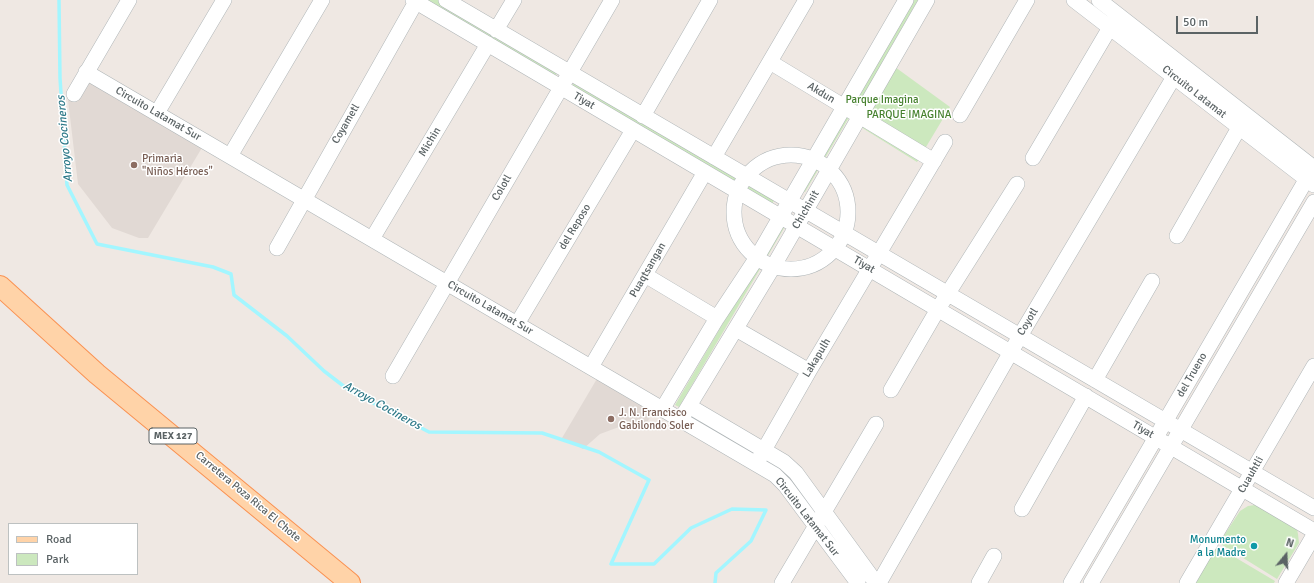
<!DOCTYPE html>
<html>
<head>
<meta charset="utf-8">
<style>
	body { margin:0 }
	#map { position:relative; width:1314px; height:583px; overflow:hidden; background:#efe8e3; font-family:Signika,sans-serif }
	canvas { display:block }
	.legend { position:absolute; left:8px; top:523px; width:130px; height:52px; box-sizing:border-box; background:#fff; border:1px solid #bdc1c1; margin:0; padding:5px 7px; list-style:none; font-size:12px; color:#5b6365 }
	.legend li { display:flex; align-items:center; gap:8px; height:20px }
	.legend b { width:20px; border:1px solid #bdc1c1 }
	.north { position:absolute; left:1266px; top:535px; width:40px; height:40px; -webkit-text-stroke:3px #fff; paint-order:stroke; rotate:18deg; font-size:11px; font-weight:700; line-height:16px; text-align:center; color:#5b6365 }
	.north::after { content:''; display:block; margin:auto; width:14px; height:18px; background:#5b6365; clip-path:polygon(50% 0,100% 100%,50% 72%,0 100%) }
	.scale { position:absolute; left:1176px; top:16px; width:82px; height:18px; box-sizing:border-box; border:2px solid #5b6365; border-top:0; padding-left:5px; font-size:12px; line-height:14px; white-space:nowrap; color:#5b6365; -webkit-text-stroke:3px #fff; paint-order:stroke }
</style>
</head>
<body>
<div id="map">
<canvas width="1314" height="583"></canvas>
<ul class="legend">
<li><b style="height:5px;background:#ffd3a8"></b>Road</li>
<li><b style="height:11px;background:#cce8be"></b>Park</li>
</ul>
<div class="north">N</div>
<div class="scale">50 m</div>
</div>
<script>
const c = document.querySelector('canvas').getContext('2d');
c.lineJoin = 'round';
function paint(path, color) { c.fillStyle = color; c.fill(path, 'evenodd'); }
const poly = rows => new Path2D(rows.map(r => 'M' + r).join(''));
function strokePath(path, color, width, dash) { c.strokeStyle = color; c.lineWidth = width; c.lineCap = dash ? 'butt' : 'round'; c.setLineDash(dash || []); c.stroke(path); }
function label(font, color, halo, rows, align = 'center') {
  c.font = font + ' Signika,sans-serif'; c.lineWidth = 3; c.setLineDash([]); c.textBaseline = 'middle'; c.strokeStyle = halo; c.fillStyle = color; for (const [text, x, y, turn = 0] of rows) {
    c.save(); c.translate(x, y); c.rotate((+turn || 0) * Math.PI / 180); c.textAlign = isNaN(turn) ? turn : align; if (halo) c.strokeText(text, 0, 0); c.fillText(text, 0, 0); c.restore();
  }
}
paint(poly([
	[90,81,203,146,148,238,139,238,112,228,78,184,68,100,83,94],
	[598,377,654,412,642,429,619,427,600,434,583,449,562,438]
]), '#e1d9d4');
paint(poly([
	[427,0,439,0,559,71,555,76],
	[912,0,918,0,884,59,950,107,917,162,848,119,805,192,801,190,844,116,833,110,871,50],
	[575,81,775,199,772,204,571,87],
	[783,221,787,223,679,407,675,405],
	[1255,505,1297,529,1298,534,1299,543,1277,579,1219,543,1240,511,1248,506],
	[1216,546,1275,581,1274,583,1194,583]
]), '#cce8be');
strokePath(poly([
	[59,0,60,78,67,185,97,244,213,267,231,274,234,295,287,336,324,371,350,391,429,432,542,433,599,452,649,480,611,564,654,564,691,528,732,509,766,510,751,541,716,573,715,583]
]), '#a3f6ff', 3.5);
const minor = poly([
	[413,0,1314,531],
	[446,0,1314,508],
	[1074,0,1314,185],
	[1099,0,1314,168],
	[496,30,514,0],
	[770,62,934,161],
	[86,72,775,475,785,485,858,583],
	[74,94,129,0],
	[157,113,224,0],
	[960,115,1027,0],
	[643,116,710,0],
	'734 212a57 57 0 1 1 114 0a57 57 0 1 1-114 0Z',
	[230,156,322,0],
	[714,157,806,0],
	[1033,158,1115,19],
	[1177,236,1244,119],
	[372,239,488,44],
	[277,248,417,0],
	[645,275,717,318],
	[517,324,633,130],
	[736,329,809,371],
	[591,367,705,172],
	[393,376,612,0],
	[1095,380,1152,281],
	[891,390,938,309,1017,184],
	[689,406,784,462,796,473,876,583],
	[663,408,717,318,756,259,906,0],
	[681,419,773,267,927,0],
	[756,464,809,371,945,142],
	[1022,509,1086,396],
	[782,583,876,424],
	[879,583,1020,336,1181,65],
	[979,583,994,556],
	[1071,583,1313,168],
	[1091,583,1314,202],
	[1187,583,1314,366],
	[1286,583,1314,535]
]);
const major = poly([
	[0,286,97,374,350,583]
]);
strokePath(minor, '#afb5b7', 16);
strokePath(major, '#fa9151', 22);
strokePath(minor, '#fff', 15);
strokePath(major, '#ffd3a8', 20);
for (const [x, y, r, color] of [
	[134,165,4,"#8d6e63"],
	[611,419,4,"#8d6e63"],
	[1254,546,4,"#0f9aa8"]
]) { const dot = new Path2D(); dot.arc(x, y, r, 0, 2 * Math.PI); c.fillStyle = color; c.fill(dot); strokePath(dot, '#fff', 1.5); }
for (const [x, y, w] of [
	[173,436,48]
]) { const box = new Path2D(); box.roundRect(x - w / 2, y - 8, w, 16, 3); c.fillStyle = '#fff'; c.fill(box); strokePath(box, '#5b6365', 1); }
label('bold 10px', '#5b6365', null, [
	["MEX 127",173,436]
]);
label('11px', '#5b6365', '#fff', [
	["Circuito Latamat",1194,92,38],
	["Akdun",821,93,31],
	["Tiyat",584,101,31],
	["Circuito Latamat Sur",158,114,30],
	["Coyametl",346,124,-60],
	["Michin",430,142,-59],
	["Colotl",502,188,-60],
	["Chichinit",806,210,-60],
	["del Reposo",575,227,-59],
	["Tiyat",864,265,30],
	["Puaqtsangan",648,270,-60],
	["Circuito Latamat Sur",490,308,30],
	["Coyotl",1028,322,-59],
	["Lakapulh",817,358,-59],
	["del Trueno",1192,375,-60],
	["Tiyat",1143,430,30],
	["Cuauhtli",1251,475,-60],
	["Carretera Poza Rica El Chote",248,497,40],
	["Circuito Latamat Sur",807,517,52]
]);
label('11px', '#46812e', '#fff', [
	["Parque Imagina",882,100],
	["PARQUE IMAGINA",909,115]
]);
label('11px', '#785e54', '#fff', [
	["Primaria",142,159],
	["\"Niños Héroes\"",142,172],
	["J. N. Francisco",619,413],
	["Gabilondo Soler",619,426]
], 'left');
label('11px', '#0d838f', '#fff', [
	["Monumento",1246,540],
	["a la Madre",1246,553]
], 'right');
label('italic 12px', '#2e7a89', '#fff', [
	["Arroyo Cocineros",65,139,-95],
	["Arroyo Cocineros",382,406,29]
]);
</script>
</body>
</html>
